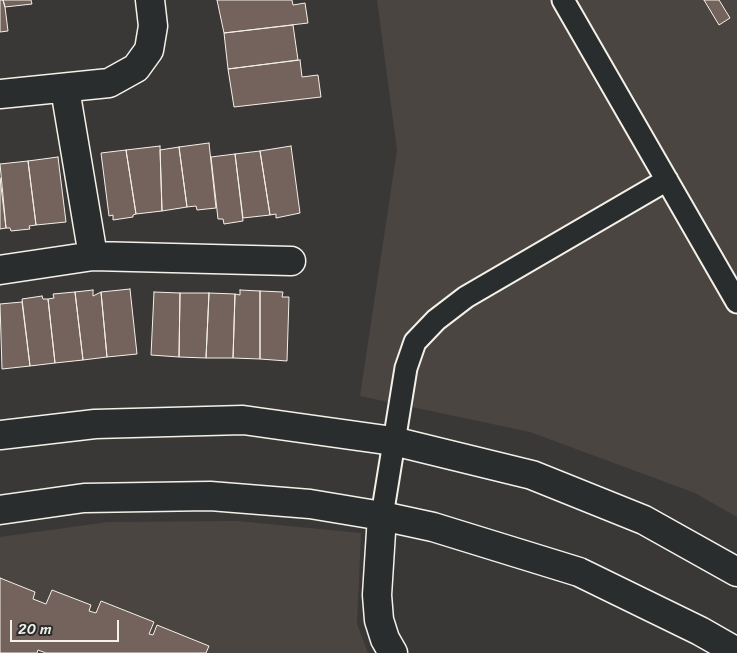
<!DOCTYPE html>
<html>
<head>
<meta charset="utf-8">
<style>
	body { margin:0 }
	#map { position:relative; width:737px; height:653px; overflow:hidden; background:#393837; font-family:Sriracha,sans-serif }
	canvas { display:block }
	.scale { position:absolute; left:10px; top:620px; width:109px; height:22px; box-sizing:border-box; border:2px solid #f4f1e8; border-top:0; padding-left:6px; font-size:15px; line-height:18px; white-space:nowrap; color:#f4f1e8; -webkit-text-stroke:4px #2a2d2e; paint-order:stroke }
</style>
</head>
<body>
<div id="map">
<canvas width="737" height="653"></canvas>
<div class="scale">20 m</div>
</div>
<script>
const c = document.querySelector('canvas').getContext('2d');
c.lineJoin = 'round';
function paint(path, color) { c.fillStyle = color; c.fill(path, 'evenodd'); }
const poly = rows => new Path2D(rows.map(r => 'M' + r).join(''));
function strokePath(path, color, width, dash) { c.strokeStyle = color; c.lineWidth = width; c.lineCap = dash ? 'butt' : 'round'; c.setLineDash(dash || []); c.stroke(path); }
paint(poly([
	[377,0,737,0,737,517,695,493,530,432,360,396,397,150],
	[237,521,361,533,357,624,368,653,0,653,0,537,108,522]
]), '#4b4542');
const building = poly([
	[0,0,3,0,5,7,8,31,0,32,0,0],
	[3,0,31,0,32,4,5,7,3,0],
	[217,0,292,0,293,5,305,3,308,23,224,33,217,0],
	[704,0,719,0,730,18,719,25,704,0],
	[293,25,298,60,228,69,224,33,293,25],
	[300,60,302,77,318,75,321,97,234,107,228,69,300,60],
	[209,143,216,208,197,210,196,206,187,207,179,147,209,143],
	[160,146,162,211,136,214,126,150,160,146],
	[291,146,300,213,276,218,276,214,270,215,260,151,291,146],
	[179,147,187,207,162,211,160,150,179,147],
	[126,150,136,214,133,215,133,217,113,220,113,215,109,216,101,153,126,150],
	[260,151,270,215,243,218,235,154,260,151],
	[235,154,243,221,224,224,223,219,218,219,211,157,235,154],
	[58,157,66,222,36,225,28,161,58,157],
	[28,161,36,225,29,226,30,229,11,231,10,228,6,228,0,164,28,161],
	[0,178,6,228,0,229,0,178],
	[130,289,137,354,107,357,101,292,130,289],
	[93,290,93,296,101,292,107,357,83,360,75,292,93,290],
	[240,290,260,291,260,359,233,358,235,294,240,295,240,290],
	[260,291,283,292,282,297,289,297,287,361,260,359,260,291],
	[75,292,83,360,55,363,48,299,54,298,53,294,75,292],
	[154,292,180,293,179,357,151,355,154,292],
	[180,293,209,293,206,358,179,357,180,293],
	[209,293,235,294,233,358,206,358,209,293],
	[42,296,43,299,48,299,55,363,30,366,22,299,42,296],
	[22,302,30,366,2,369,0,304,22,302],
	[0,578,35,592,33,599,46,604,52,590,91,605,89,611,96,613,101,601,154,622,149,634,153,635,157,625,209,646,206,653,46,653,38,650,37,653,0,653,0,578]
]);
paint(building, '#74625c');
strokePath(building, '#f4f1e8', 1);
const lane = poly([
	[563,0,737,302],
	[382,516,406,368,415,342,436,320,466,297,667,180]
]);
const street = poly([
	[65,89,93,256],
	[0,94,109,83,136,68,149,50,153,26,150,0],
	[0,270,93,256,291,261],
	[382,516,377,595,379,620,385,639,393,653]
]);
const secondary = poly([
	[0,435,95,424,243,420,393,441,532,475,644,520,737,572],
	[0,510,84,498,210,496,310,504,382,516,433,527,579,572,700,631,737,652]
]);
strokePath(lane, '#f4f1e8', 25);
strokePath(street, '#f4f1e8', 31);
strokePath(secondary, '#f4f1e8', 31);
strokePath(lane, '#2a2d2e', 21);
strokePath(street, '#2a2d2e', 28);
strokePath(secondary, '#2a2d2e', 28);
</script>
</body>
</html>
